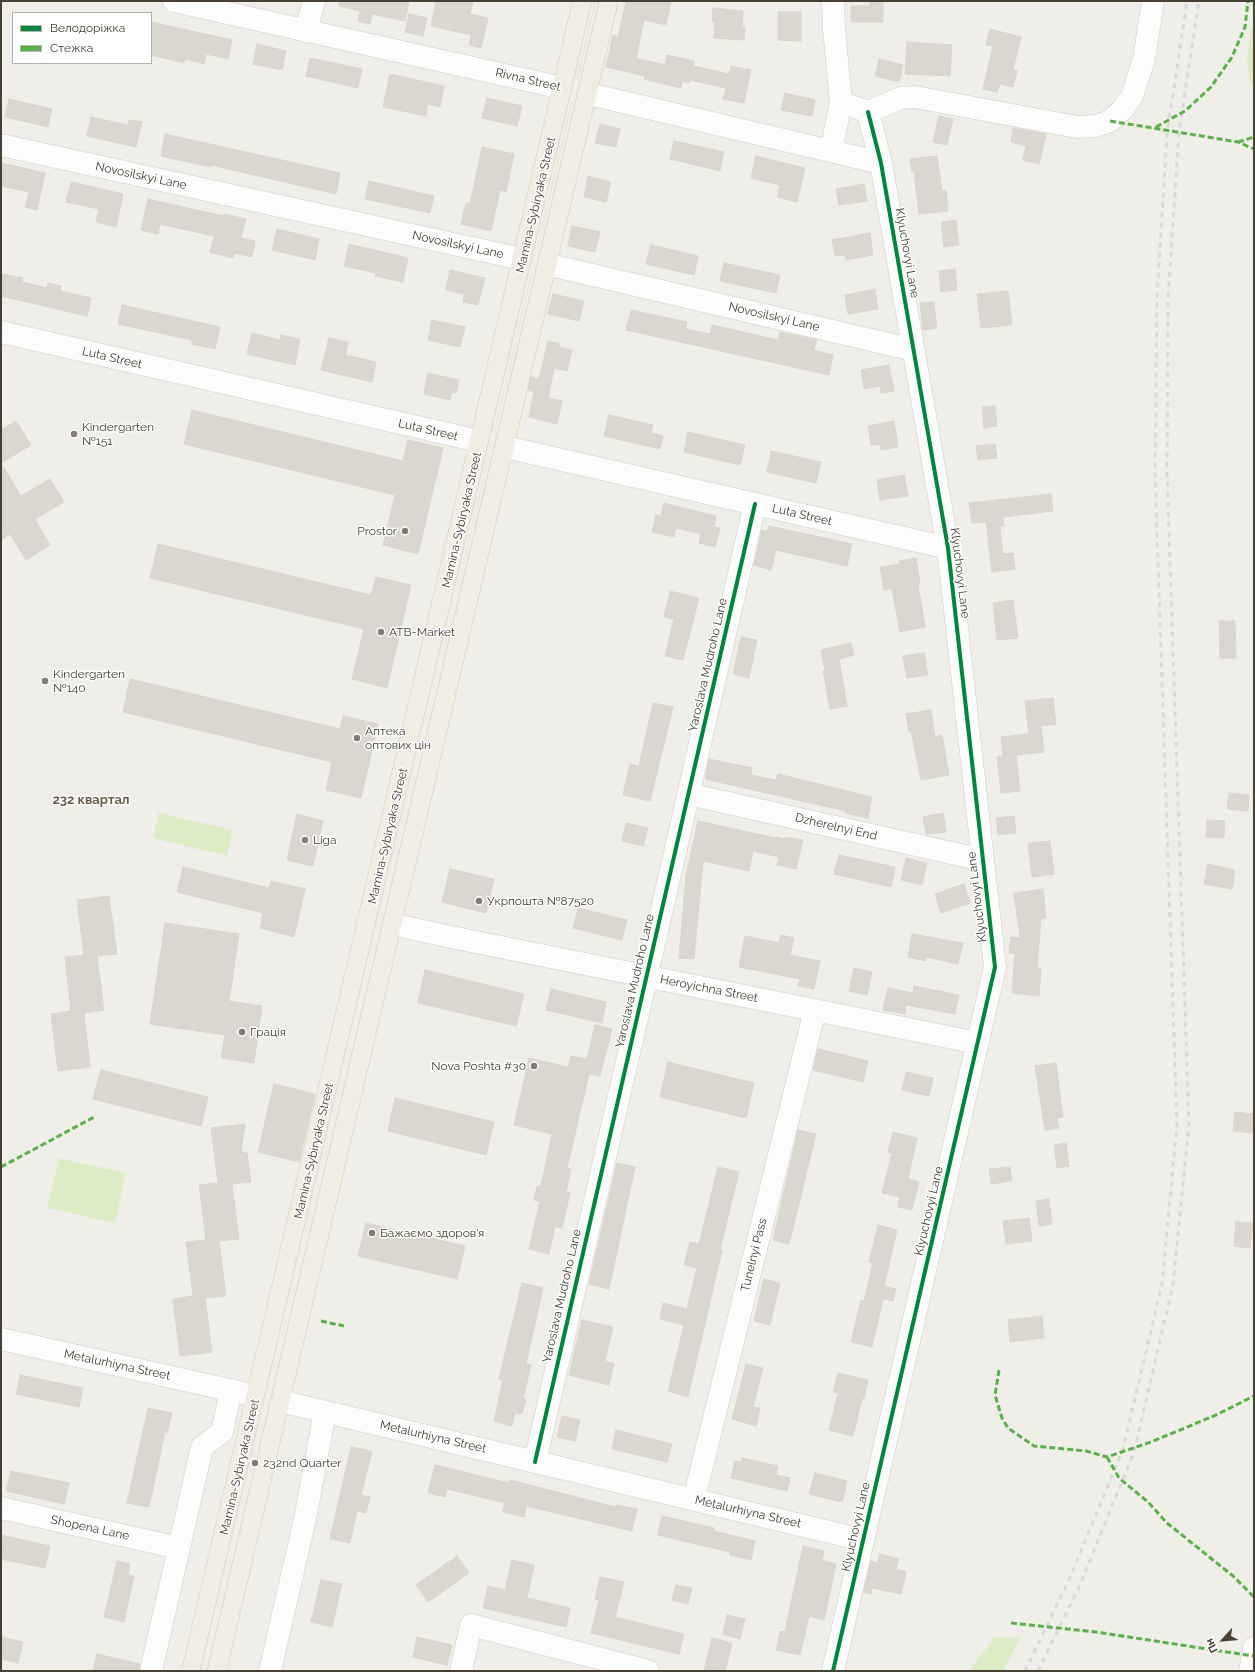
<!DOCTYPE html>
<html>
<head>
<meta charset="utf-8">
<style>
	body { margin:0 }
	#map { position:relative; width:1255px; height:1672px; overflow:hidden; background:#f0eee8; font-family:Raleway,sans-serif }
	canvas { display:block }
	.frame { position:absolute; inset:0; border:2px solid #474033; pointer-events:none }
	.legend { position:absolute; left:12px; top:12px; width:140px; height:52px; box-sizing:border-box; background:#fff; border:1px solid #b5b3ad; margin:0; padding:5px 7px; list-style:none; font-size:12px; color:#474033 }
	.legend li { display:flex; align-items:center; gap:8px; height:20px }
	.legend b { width:20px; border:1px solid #b5b3ad }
	.north { position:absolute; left:1203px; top:1620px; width:40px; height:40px; -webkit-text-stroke:3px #fff; paint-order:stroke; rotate:243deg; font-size:11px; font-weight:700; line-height:16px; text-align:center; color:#474033 }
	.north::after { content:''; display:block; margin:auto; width:14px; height:18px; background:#474033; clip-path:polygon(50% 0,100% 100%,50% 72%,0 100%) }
</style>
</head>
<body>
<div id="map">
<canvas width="1255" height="1672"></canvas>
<div class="frame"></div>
<ul class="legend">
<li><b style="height:5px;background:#00873e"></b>Велодоріжка</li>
<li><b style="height:5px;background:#57b346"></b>Стежка</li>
</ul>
<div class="north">Пн</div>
</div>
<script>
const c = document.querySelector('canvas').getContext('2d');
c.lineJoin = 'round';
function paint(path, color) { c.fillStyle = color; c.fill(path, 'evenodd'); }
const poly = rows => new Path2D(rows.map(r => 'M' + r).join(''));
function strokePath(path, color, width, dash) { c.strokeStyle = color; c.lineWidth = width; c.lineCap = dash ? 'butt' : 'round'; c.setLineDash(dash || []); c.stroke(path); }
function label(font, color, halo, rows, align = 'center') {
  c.font = font + ' Raleway,sans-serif'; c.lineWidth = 3; c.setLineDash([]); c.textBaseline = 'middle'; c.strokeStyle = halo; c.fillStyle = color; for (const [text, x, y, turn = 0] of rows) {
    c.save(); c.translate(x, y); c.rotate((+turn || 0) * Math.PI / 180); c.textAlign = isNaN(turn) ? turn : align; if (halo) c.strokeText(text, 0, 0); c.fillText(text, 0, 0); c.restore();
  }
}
paint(poly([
	[1254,21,1254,88,1250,80,1247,61,1251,29],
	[159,813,233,830,227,856,153,838],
	[59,1158,126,1173,115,1223,47,1208],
	[1021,1637,1003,1671,969,1671,994,1638]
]), '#dcedc5');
const building = poly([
	[340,1,409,1,405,21,372,14,370,24,358,21,360,11,339,6,340,1],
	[436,1,473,1,470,14,488,18,481,48,469,45,471,35,431,26,436,1],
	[626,1,671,1,666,25,644,20,636,58,665,65,667,55,694,61,693,66,729,74,731,66,751,70,744,103,723,99,726,88,690,80,689,83,682,81,681,88,644,79,645,76,606,67,613,35,618,37,626,1],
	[870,1,883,1,883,22,851,22,851,6,870,6,870,1],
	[713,8,743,11,742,27,745,28,744,40,714,38,715,22,712,21,713,8],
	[778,12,801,12,801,41,778,40,778,12],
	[409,14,427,18,423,36,405,32,409,14],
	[151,22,232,40,228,59,206,54,204,64,185,59,184,63,151,55,151,22],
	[990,29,1021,37,1013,70,1017,71,1013,87,1000,84,997,92,983,89,993,46,986,45,990,29],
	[907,42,952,45,950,76,905,74,907,42],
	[257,44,286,51,282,70,253,64,257,44],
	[310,58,362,69,358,88,306,76,310,58],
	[879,59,903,65,899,82,875,76,879,59],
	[390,74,444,86,440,107,428,104,426,116,383,107,390,74],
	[785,93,815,100,812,116,781,110,785,93],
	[487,98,522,106,517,126,482,118,487,98],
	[9,99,52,109,48,127,5,117,9,99],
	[939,116,953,119,947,145,933,142,939,116],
	[91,117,128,125,129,120,142,122,136,147,87,136,91,117],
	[600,124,620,129,616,147,595,143,600,124],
	[1013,128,1046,134,1039,164,1023,160,1026,146,1011,142,1013,128],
	[165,134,340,173,336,194,211,165,211,167,161,156,165,134],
	[674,141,724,152,720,171,670,159,674,141],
	[482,147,514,154,506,192,500,190,491,231,461,224,466,203,470,204,482,147],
	[756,156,805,168,797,202,777,197,780,185,751,178,756,156],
	[937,156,942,191,946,190,948,211,919,214,914,172,912,172,910,159,937,156],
	[1,163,45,173,37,210,25,207,29,192,1,186,1,163],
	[588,176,611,182,606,202,584,197,588,176],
	[369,181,434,196,430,213,365,199,369,181],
	[71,182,123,194,116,227,96,222,99,209,66,202,71,182],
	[864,184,867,201,839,205,836,189,864,184],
	[148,199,223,216,224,214,246,219,241,238,255,241,252,257,234,253,233,258,210,252,214,236,160,224,158,234,141,230,148,199],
	[956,220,959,245,944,247,941,222,956,220],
	[572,226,600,232,595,252,568,246,572,226],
	[277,229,319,239,315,260,272,250,277,229],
	[870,233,873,255,846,260,845,255,835,256,832,240,870,233],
	[349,244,408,258,403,282,375,276,376,273,344,266,349,244],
	[651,245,698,256,694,275,646,264,651,245],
	[724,263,780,275,776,293,720,281,724,263],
	[955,269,957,290,941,292,939,271,955,269],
	[450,270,485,278,478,305,463,302,464,294,446,290,450,270],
	[3,274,23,278,22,282,47,288,48,283,61,286,60,291,91,298,87,316,1,296,3,274],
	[875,289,878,309,848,314,845,295,875,289],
	[1008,291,1012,325,981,328,977,294,1008,291],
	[553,294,584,301,579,321,548,314,553,294],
	[934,302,937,328,923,330,920,303,934,302],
	[122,305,220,327,215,349,192,344,192,340,118,324,122,305],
	[631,310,687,322,686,329,710,334,712,325,778,340,780,332,817,340,814,350,833,355,829,375,626,330,631,310],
	[432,320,465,327,460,347,428,340,432,320],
	[252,333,280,340,281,335,300,339,295,365,247,354,252,333],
	[329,338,348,342,346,355,376,362,372,382,321,370,329,338],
	[548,341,559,344,559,347,572,350,567,371,554,368,548,398,562,401,557,424,529,417,534,392,528,390,531,377,539,379,548,341],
	[889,365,894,391,881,393,880,386,864,389,861,370,889,365],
	[428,373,459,380,456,393,452,392,450,400,424,394,428,373],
	[995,406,997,426,984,428,982,407,995,406],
	[192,410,403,461,408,440,443,448,418,554,383,545,395,495,184,444,192,410],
	[609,415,653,425,651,433,663,436,660,449,604,436,609,415],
	[16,421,31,445,1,463,1,430,16,421],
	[894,421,898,447,881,450,880,444,871,445,868,426,894,421],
	[688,432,745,445,740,465,684,452,688,432],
	[995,444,997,458,978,460,976,446,995,444],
	[771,451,821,462,816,483,767,472,771,451],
	[1,463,21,496,50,479,64,502,35,519,50,545,26,560,10,534,1,540,1,463],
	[904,475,908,496,880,500,877,480,904,475],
	[1051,494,1053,511,1003,517,1004,526,1000,526,1003,554,1013,553,1015,569,992,572,986,522,972,523,969,503,1051,494],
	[664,503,716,516,714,527,720,528,715,547,699,543,701,534,676,528,674,537,652,532,656,515,661,516,664,503],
	[769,526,852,544,847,566,776,550,771,570,754,565,762,530,767,532,769,526],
	[158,544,371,595,376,577,411,585,387,688,352,679,364,629,150,578,158,544],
	[916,558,920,584,918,584,925,627,900,632,892,589,884,590,880,567,900,564,899,561,916,558],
	[670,591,699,598,683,660,665,656,674,619,664,617,670,591],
	[1013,600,1018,638,997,640,993,603,1013,600],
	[1219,621,1235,621,1236,658,1220,658,1219,621],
	[741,637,757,640,749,678,733,674,741,637],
	[851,643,854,655,839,659,847,706,830,709,823,671,825,670,821,650,851,643],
	[924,653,928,675,907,678,903,656,924,653],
	[130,679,340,729,343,716,378,724,361,798,326,790,332,762,123,712,130,679],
	[1053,698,1056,724,1041,726,1044,752,1016,755,1020,791,1001,793,997,757,1003,757,1001,737,1029,734,1025,701,1053,698],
	[653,703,673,707,650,801,623,795,630,764,639,766,653,703],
	[931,710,935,737,942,735,949,775,921,780,911,731,909,732,906,714,931,710],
	[709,759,752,768,751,775,776,780,778,774,872,797,868,818,845,813,846,811,705,779,709,759],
	[1229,793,1249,795,1248,811,1227,809,1229,793],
	[943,813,946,832,926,834,923,817,943,813],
	[297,814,323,821,313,866,287,860,297,814],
	[1014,816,1016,833,998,835,996,818,1014,816],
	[1207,820,1225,821,1224,838,1206,837,1207,820],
	[698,821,776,838,776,837,785,839,785,837,803,840,796,869,777,865,779,857,753,851,749,871,703,861,694,959,679,958,686,875,698,821],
	[626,823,648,828,643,846,622,841,626,823],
	[1050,841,1054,874,1032,877,1028,843,1050,841],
	[839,855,895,867,891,887,834,874,839,855],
	[906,858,927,863,922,885,901,880,906,858],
	[1208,864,1235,870,1232,889,1204,884,1208,864],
	[183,867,269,888,271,881,305,889,294,937,260,928,263,913,177,892,183,867],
	[450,869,494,879,486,913,442,902,450,869],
	[964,884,970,903,941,913,935,894,964,884],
	[1043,889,1046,918,1041,919,1037,968,1041,968,1039,996,1012,993,1015,953,1009,953,1011,937,1020,938,1014,893,1043,889],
	[109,896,117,954,97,956,104,1010,84,1013,90,1067,58,1071,51,1014,71,1011,65,957,84,955,77,900,109,896],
	[578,908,627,920,622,940,573,928,578,908],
	[165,923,239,934,229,1001,262,1006,254,1063,221,1058,225,1035,150,1024,165,923],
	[912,934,963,943,958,964,926,957,925,961,908,957,912,934],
	[781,935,794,938,790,955,820,961,814,989,798,986,800,979,739,967,745,936,779,943,781,935],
	[854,968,872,972,867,995,849,991,854,968],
	[425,970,524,994,516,1026,418,1003,425,970],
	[914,986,959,995,955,1014,906,1005,905,1014,883,1010,888,988,913,993,914,986],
	[551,989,606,1002,602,1023,546,1010,551,989],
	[595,1025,612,1029,600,1076,589,1074,567,1168,571,1169,566,1192,570,1193,562,1228,555,1226,549,1254,529,1249,540,1201,534,1200,537,1186,541,1186,552,1134,514,1125,529,1058,568,1067,571,1056,587,1059,595,1025],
	[818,1049,868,1061,863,1082,813,1070,818,1049],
	[668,1062,754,1083,746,1118,660,1097,668,1062],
	[1056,1063,1063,1117,1057,1118,1059,1128,1045,1130,1035,1066,1056,1063],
	[101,1070,208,1097,201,1126,93,1099,101,1070],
	[906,1072,933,1078,929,1096,902,1090,906,1072],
	[274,1084,315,1094,299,1162,258,1152,274,1084],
	[395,1098,494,1122,486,1155,388,1131,395,1098],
	[1235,1112,1254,1114,1252,1133,1233,1131,1235,1112],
	[245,1124,241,1152,247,1153,251,1182,232,1184,239,1239,219,1241,226,1296,205,1298,212,1352,180,1356,173,1299,193,1296,186,1242,206,1240,199,1185,218,1183,211,1128,245,1124],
	[798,1130,816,1134,789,1244,773,1240,798,1130],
	[893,1132,917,1138,908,1179,919,1182,912,1210,898,1207,900,1197,882,1193,892,1153,888,1152,893,1132],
	[1066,1143,1069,1166,1057,1168,1054,1145,1066,1143],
	[617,1163,635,1167,609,1289,589,1284,617,1163],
	[718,1167,739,1172,720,1250,722,1250,688,1397,668,1391,684,1325,660,1319,663,1303,687,1309,697,1268,684,1265,690,1242,699,1244,718,1167],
	[1010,1167,1012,1181,991,1184,989,1169,1010,1167],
	[1049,1199,1052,1224,1039,1226,1036,1201,1049,1199],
	[1029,1218,1032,1241,1006,1244,1003,1221,1029,1218],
	[1236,1222,1253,1223,1250,1248,1234,1246,1236,1222],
	[366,1223,465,1246,457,1279,358,1256,366,1223],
	[878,1225,897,1230,884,1286,896,1289,893,1301,883,1299,872,1347,851,1342,861,1300,864,1301,873,1263,869,1262,878,1225],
	[764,1279,780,1283,770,1325,754,1321,764,1279],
	[522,1283,543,1288,526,1364,531,1365,523,1399,526,1399,522,1414,515,1413,512,1426,494,1421,503,1380,499,1379,522,1283],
	[1042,1316,1044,1338,1010,1342,1008,1320,1042,1316],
	[582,1320,613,1327,605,1361,614,1364,609,1385,569,1375,582,1320],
	[746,1364,763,1368,753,1407,760,1408,756,1426,732,1419,746,1364],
	[838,1373,868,1380,864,1399,862,1398,853,1436,829,1430,838,1393,833,1392,838,1373],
	[20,1375,83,1388,79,1407,16,1394,20,1375],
	[148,1408,172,1413,167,1433,165,1432,149,1507,127,1503,148,1408],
	[562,1416,580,1420,575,1441,557,1437,562,1416],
	[616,1430,672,1444,667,1462,612,1449,616,1430],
	[351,1447,372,1451,361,1495,370,1497,366,1513,357,1511,350,1543,330,1539,351,1447],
	[742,1458,778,1466,776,1475,790,1478,787,1491,731,1478,735,1461,741,1462,742,1458],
	[435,1465,509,1483,510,1480,616,1507,616,1505,637,1509,632,1531,526,1506,524,1517,503,1512,505,1503,447,1489,445,1497,428,1493,435,1465],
	[11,1471,69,1483,64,1504,6,1491,11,1471],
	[815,1473,847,1481,842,1502,809,1494,815,1473],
	[662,1516,714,1528,714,1531,755,1541,751,1560,730,1555,730,1552,658,1535,662,1516],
	[1,1535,50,1546,45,1568,1,1559,1,1535],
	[803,1546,824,1551,822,1560,836,1564,824,1620,809,1616,800,1655,776,1650,780,1631,785,1632,803,1546],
	[880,1554,899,1559,896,1569,906,1572,901,1594,872,1588,871,1594,864,1592,871,1561,877,1563,880,1554],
	[457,1556,469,1573,428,1602,416,1585,457,1556],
	[512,1560,534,1565,527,1598,570,1608,566,1627,483,1608,488,1586,505,1590,512,1560],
	[117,1561,130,1564,128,1574,134,1576,124,1622,104,1617,117,1561],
	[600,1577,624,1582,615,1617,684,1634,679,1654,591,1633,599,1600,595,1599,600,1577],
	[321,1580,342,1584,332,1627,311,1622,321,1580],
	[676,1585,692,1588,688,1604,672,1600,676,1585],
	[727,1615,745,1619,740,1639,723,1634,727,1615],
	[1,1637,23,1642,18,1663,1,1659,1,1637],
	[417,1637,452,1645,447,1665,413,1657,417,1637],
	[712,1638,732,1643,725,1671,704,1671,712,1638],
	[97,1654,140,1664,139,1671,93,1671,97,1654]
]);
paint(building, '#dad7d0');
strokePath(building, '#d8d5cd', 1);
const minor = poly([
	[174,1,585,93,881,163],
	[306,31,314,1],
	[841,102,868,112,901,98,915,97,1077,127,1096,126,1110,121,1123,109,1132,96,1144,59,1153,1],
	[1,145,554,266,914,350],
	[831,151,841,102,834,29,833,1],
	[1,332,948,548],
	[688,794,983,860],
	[372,920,456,938,978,1043],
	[1,1339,301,1406,863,1540],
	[535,1462,755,504],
	[694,1499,815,1010],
	[1,1508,179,1548],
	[151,1671,202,1447,222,1432,231,1390],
	[270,1671,305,1519,325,1412],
	[461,1671,471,1625,648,1671],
	[833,1671,995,967,948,548,881,163,868,112],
	[1250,1671,1254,1648]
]);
const major = poly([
	[193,1671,584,1],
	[215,1671,607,1]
]);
strokePath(minor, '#cecbc5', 23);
strokePath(major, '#d4ccb3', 23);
strokePath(minor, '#fdfcfc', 22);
strokePath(major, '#f1ede2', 22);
strokePath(poly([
	[200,1671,592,1],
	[207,1671,599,1]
]), '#d9d9d8', 1);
strokePath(poly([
	[1025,1671,1069,1580,1123,1449,1162,1284,1177,1125,1155,472,1157,298,1167,134,1187,1],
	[1038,1671,1080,1585,1134,1452,1173,1285,1189,1125,1167,472,1168,299,1179,132,1199,1]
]), '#d9d9d8', 3, [5, 5]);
strokePath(poly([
	[1110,121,1238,142,1254,149],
	[1156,127,1185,111,1211,87,1232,57,1245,27,1248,1],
	[1238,142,1254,137],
	[1,1167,96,1116],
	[321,1321,344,1326],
	[999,1370,995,1395,1002,1418,1008,1428,1034,1446,1086,1451,1107,1457,1151,1442,1216,1415,1254,1396],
	[1107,1457,1119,1478,1148,1502,1167,1523,1233,1576,1254,1597],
	[1011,1623,1096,1632,1253,1656]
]), '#57b346', 3, [6, 3]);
strokePath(poly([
	[535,1462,755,504],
	[833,1671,995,967,948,548,881,163,868,112]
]), '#00873e', 4);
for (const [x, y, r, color] of [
	[74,434,4,"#827d72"],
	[405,531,4,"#827d72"],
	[381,632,4,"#827d72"],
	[45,681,4,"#827d72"],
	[357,738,4,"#827d72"],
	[305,840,4,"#827d72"],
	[479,901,4,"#827d72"],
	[242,1032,4,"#827d72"],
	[534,1066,4,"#827d72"],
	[372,1233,4,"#827d72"],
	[255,1463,4,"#827d72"]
]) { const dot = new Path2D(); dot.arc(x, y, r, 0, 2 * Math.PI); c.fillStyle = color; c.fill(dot); strokePath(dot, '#fff', 1.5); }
label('12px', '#474033', '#fff', [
	["Rivna Street",528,80,13],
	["Novosilskyi Lane",141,176,12],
	["Mamina-Sybiryaka Street",536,205,-77],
	["Novosilskyi Lane",458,245,12],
	["Klyuchovyi Lane",907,253,80],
	["Novosilskyi Lane",774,317,13],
	["Luta Street",112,358,13],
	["Luta Street",428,430,13],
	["Luta Street",802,515,13],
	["Mamina-Sybiryaka Street",462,520,-77],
	["Klyuchovyi Lane",960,573,83],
	["Yaroslava Mudroho Lane",708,665,-77],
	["Dzherelnyi End",836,827,13],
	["Mamina-Sybiryaka Street",388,836,-77],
	["Klyuchovyi Lane",977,897,-97],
	["Yaroslava Mudroho Lane",635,981,-77],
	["Heroyichna Street",709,989,11],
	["Mamina-Sybiryaka Street",314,1151,-77],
	["Klyuchovyi Lane",929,1211,-77],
	["Tunelnyi Pass",754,1255,-76],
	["Yaroslava Mudroho Lane",562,1296,-77],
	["Metalurhiyna Street",117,1365,12],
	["Metalurhiyna Street",433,1437,13],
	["Mamina-Sybiryaka Street",240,1467,-77],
	["Metalurhiyna Street",748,1512,13],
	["Klyuchovyi Lane",856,1527,-77],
	["Shopena Lane",90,1528,12]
]);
label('12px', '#474033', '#fff', [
	["Kindergarten",82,427],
	["№151",82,441],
	["Prostor",397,531,"right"],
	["ATB-Market",389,632],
	["Kindergarten",53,674],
	["№140",53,688],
	["Аптека",365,731],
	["оптових цін",365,745],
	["Liga",313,840],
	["Укрпошта №87520",487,901],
	["Грація",250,1032],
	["Nova Poshta #30",526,1066,"right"],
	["Бажаємо здоров'я",380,1233],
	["232nd Quarter",263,1463]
], 'left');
label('bold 13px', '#6a5e49', '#fff', [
	["232 квартал",91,800]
]);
</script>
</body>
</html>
